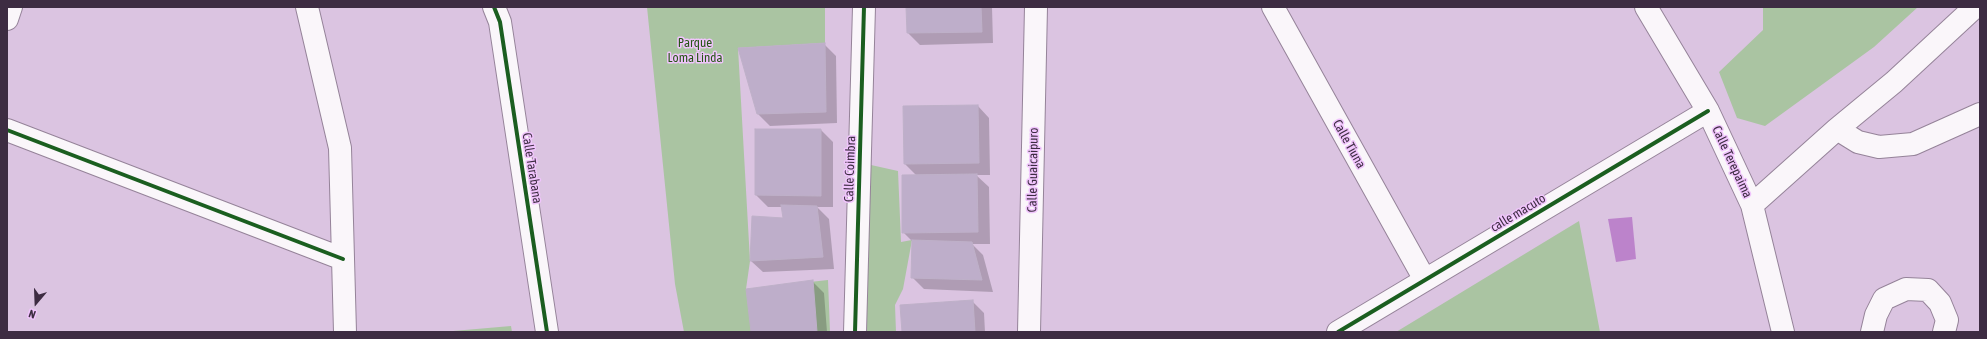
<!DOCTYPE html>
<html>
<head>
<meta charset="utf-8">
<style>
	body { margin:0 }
	#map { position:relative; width:1987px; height:339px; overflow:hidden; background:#dbc4e1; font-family:"Asap Condensed",sans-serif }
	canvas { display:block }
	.frame { position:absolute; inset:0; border:8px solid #3d2c42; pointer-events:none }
	.north { position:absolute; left:16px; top:283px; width:40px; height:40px; -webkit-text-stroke:3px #f0c4fc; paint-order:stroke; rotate:199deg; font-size:11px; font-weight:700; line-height:16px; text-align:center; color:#3d2c42 }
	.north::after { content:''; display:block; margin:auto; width:14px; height:18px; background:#3d2c42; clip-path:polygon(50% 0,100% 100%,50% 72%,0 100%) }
</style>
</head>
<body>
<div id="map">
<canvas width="1987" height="339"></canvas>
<div class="frame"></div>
<div class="north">N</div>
</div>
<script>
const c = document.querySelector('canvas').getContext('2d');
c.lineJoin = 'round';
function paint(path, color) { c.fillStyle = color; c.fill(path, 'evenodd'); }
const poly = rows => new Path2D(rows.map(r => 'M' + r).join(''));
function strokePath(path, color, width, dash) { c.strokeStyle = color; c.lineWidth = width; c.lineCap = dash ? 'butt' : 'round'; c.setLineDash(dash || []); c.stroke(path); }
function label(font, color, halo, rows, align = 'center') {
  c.font = font + ' "Asap Condensed",sans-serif'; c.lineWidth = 3; c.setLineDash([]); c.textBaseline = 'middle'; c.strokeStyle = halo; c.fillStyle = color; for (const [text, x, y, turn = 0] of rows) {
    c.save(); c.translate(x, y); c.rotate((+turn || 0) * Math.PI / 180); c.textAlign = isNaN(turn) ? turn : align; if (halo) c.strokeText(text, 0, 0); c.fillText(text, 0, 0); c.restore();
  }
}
paint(poly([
	[647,7,825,7,825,43,738,48,750,261,746,289,828,280,830,332,684,332,675,284],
	[1763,7,1918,7,1874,47,1765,126,1737,118,1719,72,1763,30],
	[871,165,898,171,901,242,912,240,903,289,895,305,896,332,864,332],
	[1579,221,1600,332,1396,332],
	[511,326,512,332,453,332,453,331]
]), '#aac4a2');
paint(poly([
	[1632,217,1636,259,1616,262,1608,219]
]), '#bc83cb');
paint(poly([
	[907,7,992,7,993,43,920,45,908,33],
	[824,44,836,56,837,123,770,126,758,114],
	[978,106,989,118,990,175,976,175,989,187,990,244,972,244,983,255,993,292,924,289,912,277,913,242,903,232,917,176,905,164],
	[821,130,833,142,833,207,817,207,829,219,834,269,763,272,751,261,784,219,783,207,768,207,756,195],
	[812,281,824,293,827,332,752,332],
	[972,301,984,313,985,332,903,332]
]), '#0003');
const building = poly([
	[906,7,981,7,982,32,907,33,906,7],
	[825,43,826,112,757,114,738,48,825,43],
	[978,105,979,163,904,164,903,106,978,105],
	[755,129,821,129,821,196,755,195,755,129],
	[977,174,978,232,902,233,902,175,977,174],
	[781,205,817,206,823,257,750,261,752,216,783,218,781,205],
	[912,240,972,242,982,280,911,278,912,240],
	[813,280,817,332,751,332,746,289,813,280],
	[973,300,975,332,902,332,900,305,973,300]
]);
paint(building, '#beaeca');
strokePath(building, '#beb0c8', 1);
const minor = poly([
	[307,7,340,148,345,332],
	[494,7,500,22,547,332],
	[1273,7,1425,280],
	[1646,7,1708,111,1752,205,1783,332],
	[7,19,11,7],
	[1837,129,1858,142,1879,147,1913,144,1980,114],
	[7,130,343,259],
	[1752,205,1837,129,1894,82,1975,7],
	[855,332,864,7],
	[1029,332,1036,7],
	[1338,332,1708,111],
	[1872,332,1876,315,1884,299,1906,289,1928,290,1940,303,1947,320,1944,332]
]);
strokePath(minor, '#958399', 24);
strokePath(minor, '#faf6fa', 22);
strokePath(poly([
	[494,7,500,22,547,332],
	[7,130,343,259],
	[855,332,864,7],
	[1338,332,1708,111]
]), '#1b5e20', 4);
label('13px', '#255615', '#f0c4fc', [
	["Parque",695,43],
	["Loma Linda",695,58]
]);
label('13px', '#3d2c42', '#f0c4fc', [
	["Calle Tiuna",1349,144,61],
	["Calle Terepaima",1732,162,65],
	["Calle Tarabana",532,168,81],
	["Calle Coimbra",850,169,-88],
	["Calle Guaicaipuro",1033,170,-89],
	["calle macuto",1518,213,-31]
]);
</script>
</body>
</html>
